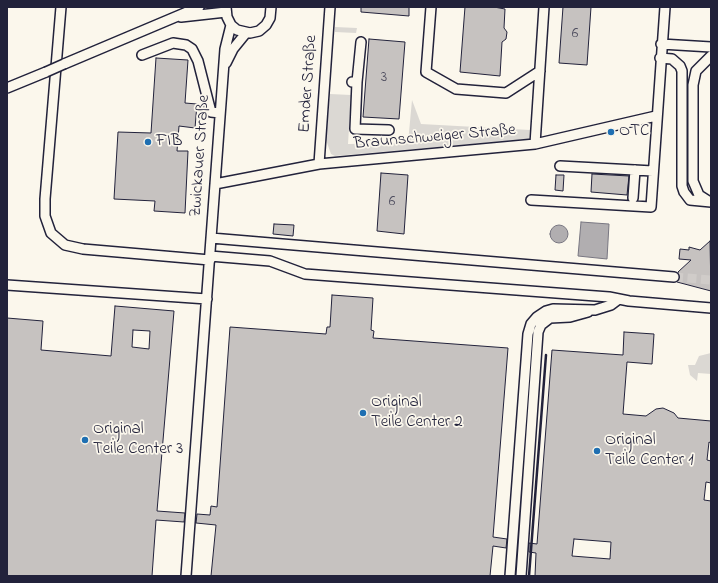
<!DOCTYPE html>
<html>
<head>
<meta charset="utf-8">
<style>
	body { margin:0 }
	#map { position:relative; width:718px; height:583px; overflow:hidden; background:#fbf7ec; font-family:"Indie Flower",sans-serif }
	canvas { display:block }
	.frame { position:absolute; inset:0; border:8px solid #22223b; pointer-events:none }
</style>
</head>
<body>
<div id="map">
<canvas width="718" height="583"></canvas>
<div class="frame"></div>
</div>
<script>
const c = document.querySelector('canvas').getContext('2d');
c.lineJoin = 'round';
function paint(path, color) { c.fillStyle = color; c.fill(path, 'evenodd'); }
const poly = rows => new Path2D(rows.map(r => 'M' + r).join(''));
function strokePath(path, color, width, dash) { c.strokeStyle = color; c.lineWidth = width; c.lineCap = dash ? 'butt' : 'round'; c.setLineDash(dash || []); c.stroke(path); }
function label(font, color, halo, rows, align = 'center') {
  c.font = font + ' "Indie Flower",sans-serif'; c.lineWidth = 3.5; c.setLineDash([]); c.textBaseline = 'middle'; c.strokeStyle = halo; c.fillStyle = color; for (const [text, x, y, turn = 0] of rows) {
    c.save(); c.translate(x, y); c.rotate((+turn || 0) * Math.PI / 180); c.textAlign = isNaN(turn) ? turn : align; if (halo) c.strokeText(text, 0, 0); c.fillText(text, 0, 0); c.restore();
  }
}
paint(poly([
	[335,27,357,28,356,33,335,32],
	[330,94,351,95,348,144,408,143,412,100,421,124,530,130,529,139,335,156,331,154,326,140],
	[711,353,711,374,698,373,697,381,690,375,688,365,695,365,699,356]
]), '#dbd8d3');
const water = poly([
	[581,222,609,224,607,259,578,256,581,222],
	'550 234a9 9 0 1 1 18 0a9 9 0 1 1-18 0Z'
]);
paint(water, '#b1aeb0');
strokePath(water, '#787681', 1);
const building = poly([
	[361,7,409,7,409,16,361,12,361,7],
	[465,7,494,7,505,9,504,28,507,32,506,39,502,42,500,76,460,72,465,7],
	[563,7,591,7,587,65,559,63,563,7],
	[369,39,405,42,399,119,363,117,369,39],
	[156,58,188,60,185,103,197,104,195,128,179,126,177,151,188,151,185,213,154,211,155,201,114,199,118,132,151,133,156,58],
	[381,173,408,175,404,234,377,231,381,173],
	[592,174,629,176,627,195,591,192,592,174],
	[556,175,564,175,563,191,555,190,556,175],
	[274,224,294,225,293,236,273,234,274,224],
	[710,241,711,291,677,282,680,278,678,272,691,260,679,259,680,249,689,250,689,247,700,250,710,241],
	[332,295,373,298,371,330,374,331,373,338,508,348,493,537,507,539,506,548,493,546,490,576,211,576,216,525,196,523,197,514,210,515,211,506,217,507,230,327,326,334,327,327,330,327,332,295],
	[115,306,174,311,157,511,185,513,184,522,156,520,152,576,7,576,7,318,43,321,41,350,111,356,115,306],
	[133,330,150,331,149,349,132,347,133,330],
	[624,332,654,334,652,364,627,362,623,414,646,416,656,409,663,408,674,413,678,418,711,421,711,443,709,442,707,460,711,461,711,483,706,482,704,500,711,501,711,576,535,576,536,553,529,552,529,543,537,544,552,350,623,355,624,332],
	[574,539,611,542,610,559,572,556,574,539]
]);
paint(building, '#c6c2c0');
strokePath(building, '#22223b', 1);
strokePath(poly([
	[674,277,711,280]
]), '#d0ccc9', 9, [9, 4.5]);
const minor = poly([
	[61,7,45,199,45,216,51,233,65,245,83,249,210,260],
	[226,7,227,17,231,25,237,30,250,33,259,31,266,25,270,18,271,7],
	[431,7,426,72,456,89,506,93,540,71],
	[181,17,226,12],
	[661,44,711,47],
	[142,55,173,43,186,45,192,49,198,61,211,112,220,113],
	[660,58,672,59,680,66,682,71,682,186,684,192,690,200,711,202],
	[226,63,233,49,246,33],
	[64,64,199,7],
	[352,82,357,82,355,129,389,130],
	[357,82,361,42],
	[7,88,46,72],
	[535,144,544,7],
	[319,164,330,7],
	[560,166,653,171],
	[215,184,319,164,535,144,656,116],
	[633,198,635,170],
	[531,200,651,207,665,7],
	[710,202,699,195,693,181,693,85,696,71,711,56],
	[211,238,674,277],
	[210,256,270,261,305,274,609,297,629,301,711,308],
	[7,285,207,299],
	[186,576,225,49,231,25],
	[510,576,528,334,531,324,537,317,546,311,553,309,595,310,611,305,619,299],
	[521,576,538,332,541,325,550,318,570,317,588,312]
]);
strokePath(minor, '#22223b', 12);
strokePath(minor, '#fbf7ec', 9);
strokePath(poly([
	[529,576,546,355]
]), '#22223b', 2.5);
const minorBridge = poly([
	[46,72,64,64]
]);
strokePath(minorBridge, '#22223b', 12, []);
strokePath(minorBridge, '#fbf7ec', 9);
for (const [x, y, r, color] of [
	[611,132,4,"#1f6fb2"],
	[148,142,4,"#1f6fb2"],
	[363,413,4,"#1f6fb2"],
	[85,440,4,"#1f6fb2"],
	[597,451,4,"#1f6fb2"]
]) { const dot = new Path2D(); dot.arc(x, y, r, 0, 2 * Math.PI); c.fillStyle = color; c.fill(dot); strokePath(dot, '#fbf7ec', 1.5); }
label('15px', '#4b4a5c', null, [
	["6",575,35],
	["3",384,79],
	["6",392,203]
]);
label('17px', '#22223b', '#fbf7ec', [
	["Emder Straße",309,84,-86],
	["Braunschweiger Straße",435,138,-5],
	["Zwickauer Straße",201,156,-86]
]);
label('17px', '#22223b', '#fbf7ec', [
	["OTC",619,132],
	["FIB",156,142],
	["Original",371,403],
	["Teile Center 2",371,423],
	["Original",93,430],
	["Teile Center 3",93,450],
	["Original",605,441],
	["Teile Center 1",605,461]
], 'left');
</script>
</body>
</html>
